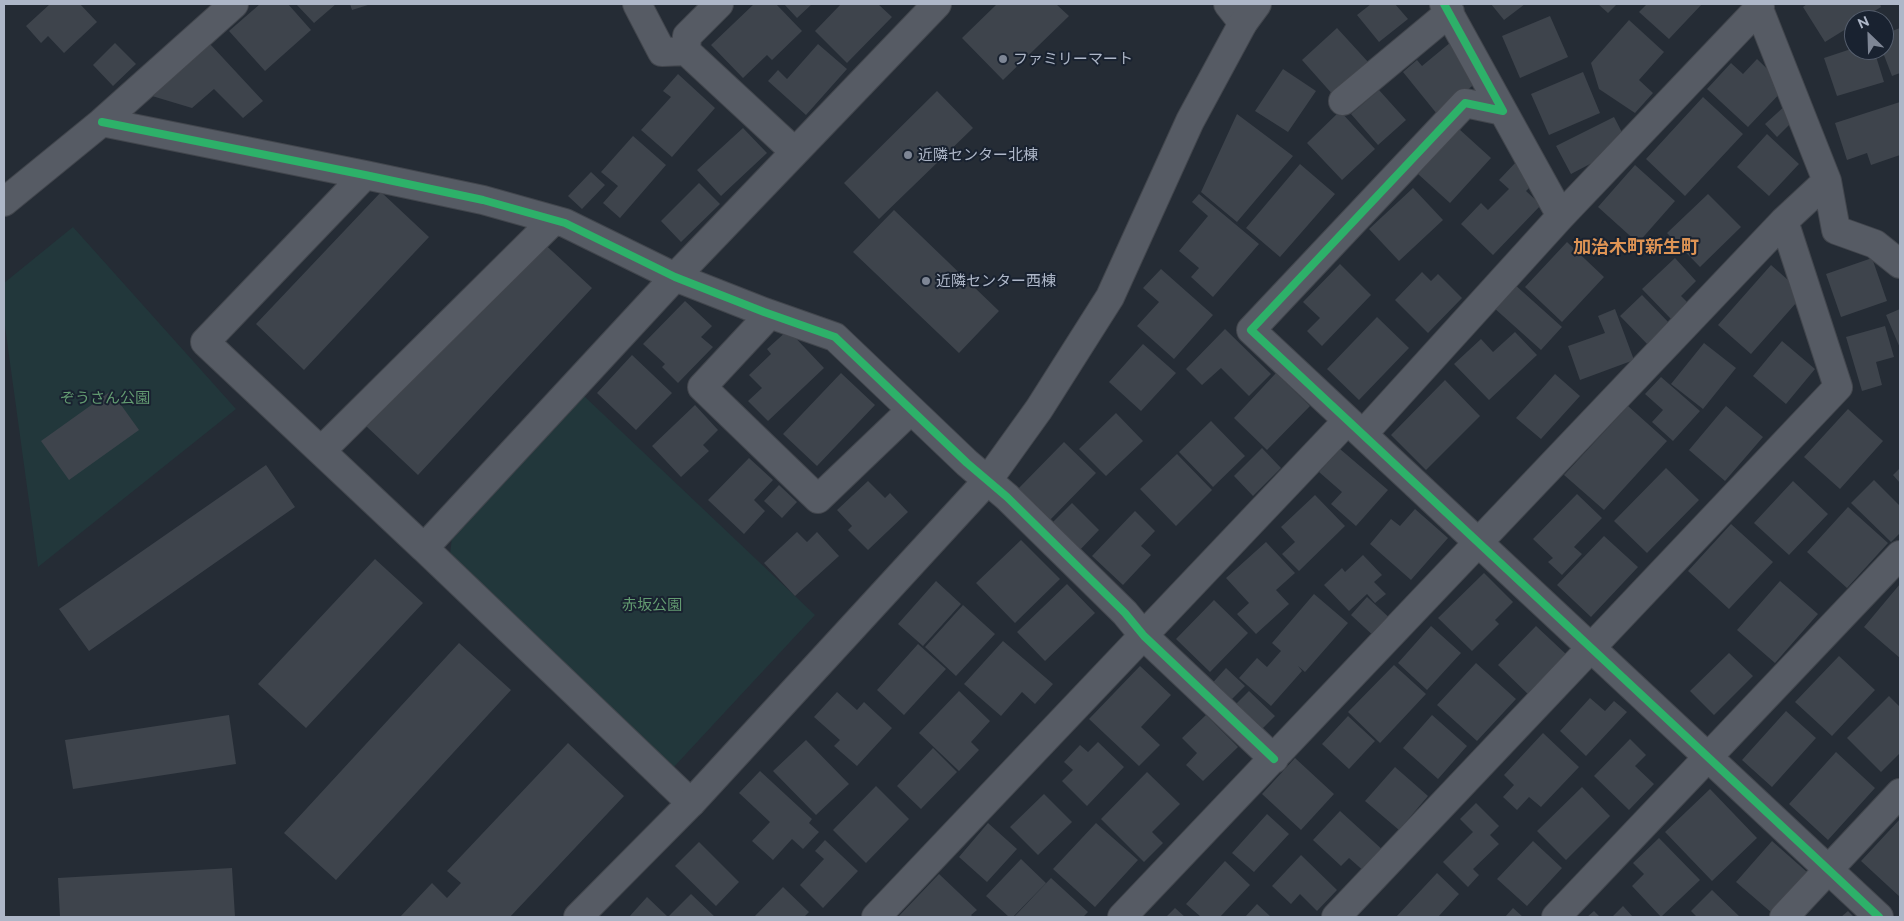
<!DOCTYPE html>
<html>
<head>
<meta charset="utf-8">
<style>
	body { margin:0 }
	#map { position:relative; width:1904px; height:921px; overflow:hidden; background:#252c35; font-family:Raleway,sans-serif }
	canvas { display:block }
	.frame { position:absolute; inset:0; border:5px solid #aeb7c8; pointer-events:none }
	.north { position:absolute; left:1844px; top:10px; width:50px; height:50px; box-sizing:border-box; background:#192230; border:1px solid #555e6d; border-radius:50%; rotate:336deg; font-size:14px; font-weight:700; line-height:20px; text-align:center; color:#aeb7c8 }
	.north::after { content:''; display:block; margin:auto; width:18px; height:22px; background:#7e8695; clip-path:polygon(50% 0,100% 100%,50% 72%,0 100%) }
</style>
</head>
<body>
<div id="map">
<canvas width="1904" height="921"></canvas>
<div class="frame"></div>
<div class="north">N</div>
</div>
<script>
const c = document.querySelector('canvas').getContext('2d');
c.lineJoin = 'round';
function paint(path, color) { c.fillStyle = color; c.fill(path, 'evenodd'); }
const poly = rows => new Path2D(rows.map(r => 'M' + r).join(''));
function strokePath(path, color, width, dash) { c.strokeStyle = color; c.lineWidth = width; c.lineCap = dash ? 'butt' : 'round'; c.setLineDash(dash || []); c.stroke(path); }
function label(font, color, halo, rows, align = 'center') {
  c.font = font + ' Raleway,"Noto Sans JP",sans-serif'; c.lineWidth = 4; c.setLineDash([]); c.textBaseline = 'middle'; c.strokeStyle = halo; c.fillStyle = color; for (const [text, x, y, turn = 0] of rows) {
    c.save(); c.translate(x, y); c.rotate((+turn || 0) * Math.PI / 180); c.textAlign = isNaN(turn) ? turn : align; if (halo) c.strokeText(text, 0, 0); c.fillText(text, 0, 0); c.restore();
  }
}
paint(poly([
	[73,227,236,409,38,567,4,319,4,283],
	[584,396,815,615,672,769,450,555,452,536]
]), '#22373b');
paint(poly([
	[50,4,80,4,97,22,64,53,48,36,41,43,26,26],
	[260,4,288,4,311,30,265,71,229,31],
	[296,4,336,4,314,23],
	[350,4,371,4,352,10],
	[754,4,776,4,802,31,772,60,767,55,743,78,711,45],
	[784,4,812,4,797,18],
	[841,4,878,4,892,17,847,63,815,31],
	[997,4,1056,4,1069,16,1003,80,962,38],
	[1371,4,1395,4,1408,19,1379,42,1357,15],
	[1491,4,1525,4,1504,20],
	[1598,4,1617,4,1608,13],
	[1647,4,1702,4,1669,39,1639,12],
	[1807,4,1880,4,1881,7,1860,20,1854,20,1854,24,1825,42,1803,7],
	[1550,16,1568,57,1520,78,1502,36],
	[1629,20,1664,52,1639,80,1653,93,1635,113,1599,89,1591,63],
	[1337,28,1369,63,1334,96,1302,60],
	[1900,28,1900,73,1892,76,1882,50,1884,34],
	[1451,42,1481,79,1437,114,1403,72,1417,60,1422,66],
	[115,43,136,64,113,86,93,65],
	[210,44,263,101,243,118,214,89,192,108,152,96],
	[818,44,847,69,806,115,768,81,778,70,787,79],
	[1854,48,1854,50,1874,50,1884,82,1837,96,1824,58],
	[1757,59,1786,87,1748,127,1707,89,1731,63,1743,74],
	[1283,69,1316,91,1288,132,1255,111],
	[1583,72,1600,113,1549,135,1531,94],
	[678,74,715,108,672,157,641,130,671,97,663,91],
	[1379,90,1406,120,1378,145,1351,114],
	[937,91,973,128,879,219,844,183],
	[1703,97,1743,134,1685,196,1646,159],
	[1900,102,1900,155,1871,165,1867,153,1847,160,1835,123],
	[1787,104,1798,116,1777,137,1765,124],
	[1340,111,1375,149,1342,180,1307,143],
	[1237,114,1293,156,1237,222,1201,192],
	[1614,117,1628,144,1571,174,1556,146],
	[743,128,767,153,721,196,697,170],
	[1459,129,1491,158,1450,203,1418,174],
	[1767,134,1799,164,1769,196,1737,167],
	[633,136,666,165,620,218,603,203,618,186,601,172],
	[1517,161,1537,180,1526,191,1541,205,1493,255,1461,224,1481,203,1488,210,1509,189,1499,180],
	[1300,164,1335,194,1280,257,1246,228],
	[1635,165,1675,201,1638,243,1598,207],
	[591,172,605,185,582,209,568,196],
	[699,183,720,204,681,242,661,221],
	[1413,188,1443,220,1399,261,1369,229],
	[381,192,429,237,304,370,256,324],
	[1199,194,1259,244,1213,297,1191,277,1199,268,1179,251,1208,216,1192,202],
	[1708,194,1741,227,1700,267,1667,233],
	[894,210,999,311,959,353,853,252],
	[539,239,592,288,418,475,366,426],
	[1567,242,1604,277,1562,322,1525,287],
	[1675,258,1696,281,1681,296,1689,304,1672,320,1642,289],
	[1872,258,1887,301,1841,317,1826,274],
	[1340,264,1371,295,1322,346,1307,331,1320,318,1303,302],
	[1771,265,1804,294,1751,354,1718,325],
	[1161,269,1213,315,1174,359,1137,326,1159,302,1143,288],
	[1422,272,1431,281,1438,274,1462,298,1428,333,1395,300],
	[1514,284,1562,327,1541,350,1493,307],
	[1642,295,1673,327,1651,348,1620,316],
	[685,301,712,326,701,337,713,347,678,383,662,367,665,364,643,344],
	[1615,309,1634,360,1580,380,1568,346,1605,333,1598,316],
	[1900,309,1900,348,1886,315],
	[1377,317,1409,348,1359,400,1327,369],
	[1885,326,1894,357,1876,362,1882,385,1862,391,1846,337],
	[1225,329,1271,374,1249,396,1221,368,1202,385,1186,369],
	[788,330,824,368,768,421,748,401,762,388,749,375,771,354,767,349],
	[1515,332,1537,355,1489,400,1454,364,1481,339,1493,352],
	[1782,341,1815,369,1786,404,1753,376],
	[1704,343,1736,368,1703,409,1671,384],
	[1143,344,1176,373,1141,411,1109,382],
	[632,355,672,393,636,430,597,393],
	[841,373,875,405,817,466,783,434],
	[1276,373,1310,406,1267,450,1234,418],
	[1555,374,1580,396,1541,439,1516,418],
	[1661,377,1700,411,1673,441,1652,422,1663,410,1645,394],
	[1445,380,1480,416,1426,470,1391,435],
	[111,391,139,430,69,480,41,441],
	[695,405,718,430,703,445,709,451,681,477,652,446],
	[1628,406,1667,441,1604,510,1564,475],
	[1726,406,1763,437,1725,481,1689,450],
	[1848,409,1883,441,1840,489,1804,457],
	[1116,413,1143,441,1106,476,1079,449],
	[1211,421,1245,456,1213,487,1179,452],
	[1064,442,1096,473,1050,520,1018,489],
	[1262,448,1281,468,1253,496,1234,476],
	[1340,449,1388,490,1356,526,1331,504,1342,492,1319,472],
	[1177,454,1212,490,1176,526,1140,489],
	[749,458,773,480,754,500,765,511,744,534,708,500],
	[266,465,295,507,89,651,59,609],
	[1666,468,1699,500,1647,553,1614,521],
	[1900,468,1900,483,1893,475],
	[1874,480,1900,506,1900,533,1891,542,1851,503],
	[868,481,885,498,890,493,908,512,868,550,848,530,852,526,837,510],
	[1793,481,1828,514,1789,555,1754,523],
	[779,485,797,502,782,518,764,501],
	[1577,494,1602,518,1574,547,1582,554,1562,575,1548,562,1553,558,1533,539],
	[1315,495,1345,526,1299,571,1282,554,1295,542,1281,527],
	[1072,503,1099,530,1077,553,1050,525],
	[1848,507,1888,543,1847,588,1807,552],
	[1415,509,1448,538,1411,580,1370,544,1391,519,1400,526],
	[1135,511,1155,531,1141,546,1151,555,1123,585,1092,556],
	[1731,524,1773,562,1729,609,1688,571],
	[797,532,807,542,817,532,839,556,795,596,764,563],
	[1604,536,1638,567,1591,617,1557,585],
	[1021,540,1060,579,1015,623,976,583],
	[1266,542,1295,573,1276,590,1289,604,1256,634,1237,614,1249,603,1226,578],
	[1363,555,1382,575,1374,582,1386,594,1375,603,1367,594,1349,611,1324,585,1342,568,1345,572],
	[375,559,423,603,306,728,258,684],
	[1484,573,1513,602,1495,620,1499,624,1472,651,1438,618],
	[936,581,961,604,923,646,898,624],
	[1780,581,1818,614,1775,663,1737,630],
	[1067,584,1095,613,1045,661,1017,632],
	[1900,584,1900,658,1864,627],
	[1314,594,1348,623,1305,672,1298,666,1302,671,1271,706,1239,678,1257,658,1267,667,1281,651,1272,643],
	[1367,597,1394,622,1377,639,1351,615],
	[1214,600,1248,633,1210,672,1176,639],
	[963,605,995,634,956,676,925,647],
	[1431,626,1461,653,1427,690,1398,663],
	[1536,626,1568,656,1530,696,1498,665],
	[1003,641,1053,684,1035,704,1022,692,1001,716,964,684],
	[459,643,511,690,336,880,284,833],
	[918,644,946,669,904,715,877,690],
	[1729,653,1753,676,1714,715,1690,691],
	[1839,656,1875,690,1832,736,1795,702],
	[1476,663,1516,699,1477,741,1437,705],
	[1394,665,1426,694,1380,743,1348,712],
	[1140,666,1171,695,1141,727,1160,745,1139,766,1089,719],
	[1226,668,1245,686,1226,705,1208,688],
	[959,691,990,721,971,742,979,750,959,771,919,733],
	[1249,691,1275,716,1258,733,1232,708],
	[837,692,857,710,864,702,892,728,857,766,834,746,840,740,814,717],
	[1889,696,1900,707,1900,753,1881,772,1847,738],
	[1590,698,1605,711,1614,701,1627,712,1586,756,1560,731],
	[1786,711,1816,738,1772,787,1742,760],
	[229,715,236,764,73,789,65,740],
	[1206,715,1238,747,1203,781,1186,765,1197,753,1182,738],
	[1432,715,1467,746,1438,779,1403,748],
	[1348,716,1375,741,1349,769,1322,744],
	[1543,733,1579,767,1541,807,1529,797,1517,810,1503,797,1514,785,1504,775],
	[1630,739,1646,755,1635,766,1654,784,1629,810,1594,776],
	[806,740,849,784,816,815,773,771],
	[1098,742,1124,767,1087,806,1062,781,1073,770,1064,762,1080,745,1088,752],
	[568,743,624,796,510,917,400,917,432,883,447,898,461,883,447,871],
	[933,748,957,772,921,809,897,786],
	[1836,752,1875,788,1828,840,1789,804],
	[1295,758,1334,794,1301,830,1262,794],
	[1395,767,1428,796,1399,830,1365,801],
	[760,771,812,819,809,823,819,832,803,849,792,839,773,860,752,841,770,822,739,793],
	[1147,772,1180,804,1152,832,1163,843,1144,862,1101,819],
	[876,786,909,819,866,863,833,830],
	[1582,787,1610,816,1566,860,1537,831],
	[1710,789,1757,838,1712,881,1665,832],
	[1044,794,1072,822,1038,855,1010,827],
	[1476,803,1499,826,1490,835,1499,844,1473,869,1479,875,1468,887,1443,862,1473,832,1460,819],
	[1340,811,1385,852,1366,873,1349,858,1341,866,1313,840],
	[1267,814,1289,834,1254,872,1232,853],
	[1900,819,1900,897,1861,861],
	[988,823,1017,849,987,882,959,857],
	[1096,823,1138,860,1095,907,1053,869],
	[1659,838,1700,880,1661,917,1632,886,1644,874,1633,863],
	[825,840,858,871,823,908,800,885,824,859,815,851],
	[1533,841,1562,868,1527,906,1497,879],
	[1772,841,1807,872,1772,913,1736,882],
	[699,842,739,882,716,906,675,866],
	[1301,855,1337,890,1317,911,1300,894,1291,904,1272,886],
	[1021,859,1046,883,1013,917,1009,917,986,896],
	[1225,861,1250,885,1220,917,1201,917,1186,904],
	[232,868,235,917,60,917,58,878],
	[1437,873,1459,894,1438,917,1396,917],
	[939,874,977,910,971,915,973,917,898,917],
	[1051,878,1088,912,1083,917,1014,917],
	[783,887,809,912,804,917,754,917],
	[1712,890,1740,917,1697,917,1691,911],
	[691,894,715,917,668,917],
	[647,897,668,917,629,917],
	[1257,904,1271,917,1245,917],
	[1623,906,1633,917,1612,917],
	[1175,908,1185,917,1166,917],
	[1513,908,1523,917,1505,917],
	[1594,911,1600,917,1587,917],
	[1848,911,1854,917,1841,917]
]), '#3e444c');
const minor = poly([
	[637,4,662,52,686,51],
	[719,4,687,36,686,51,795,152],
	[1228,4,1243,23],
	[1444,4,1503,111,1465,103,1251,330,1879,917],
	[1757,4,1827,181,1836,230,1875,244,1900,264],
	[1343,101,1450,12],
	[1503,111,1561,216],
	[102,122,365,175,483,200,565,223,675,277,764,312,835,337,967,463,1007,497,1125,613,1144,636,1274,759],
	[365,175,205,342,424,548],
	[4,202,102,122,234,4],
	[770,314,702,387,818,499,911,410],
	[1363,434,1561,216,1760,7],
	[321,451,554,220],
	[691,803,424,548,675,277,937,4],
	[876,917,1347,421],
	[1122,917,1784,221,1827,181],
	[1336,917,1838,387,1784,221],
	[1556,917,1900,555],
	[1784,917,1900,793]
]);
const tertiary = poly([
	[578,917,691,803,988,480,1039,409,1110,297,1190,121,1243,23,1257,4]
]);
strokePath(minor, '#42464d', 30);
strokePath(tertiary, '#42464d', 30);
strokePath(minor, '#565b64', 28);
strokePath(tertiary, '#565b64', 28);
strokePath(poly([
	[1444,4,1503,111,1465,103,1251,330,1879,917],
	[102,122,365,175,483,200,565,223,675,277,764,312,835,337,967,463,1007,497,1125,613,1144,636,1274,759]
]), '#2db169', 8);
for (const [x, y, r, color] of [
	[1003,59,5,"#7e8695"],
	[908,155,5,"#7e8695"],
	[926,281,5,"#7e8695"]
]) { const dot = new Path2D(); dot.arc(x, y, r, 0, 2 * Math.PI); c.fillStyle = color; c.fill(dot); strokePath(dot, '#192230', 2); }
label('15px', '#aeb7c8', '#192230', [
	["ファミリーマート",1013,59],
	["近隣センター北棟",918,155],
	["近隣センター西棟",936,281]
], 'left');
label('15px', '#639b71', '#192230', [
	["ぞうさん公園",105,398],
	["赤坂公園",652,605]
]);
label('bold 18px', '#dd9354', '#192230', [
	["加治木町新生町",1636,248]
]);
</script>
</body>
</html>
